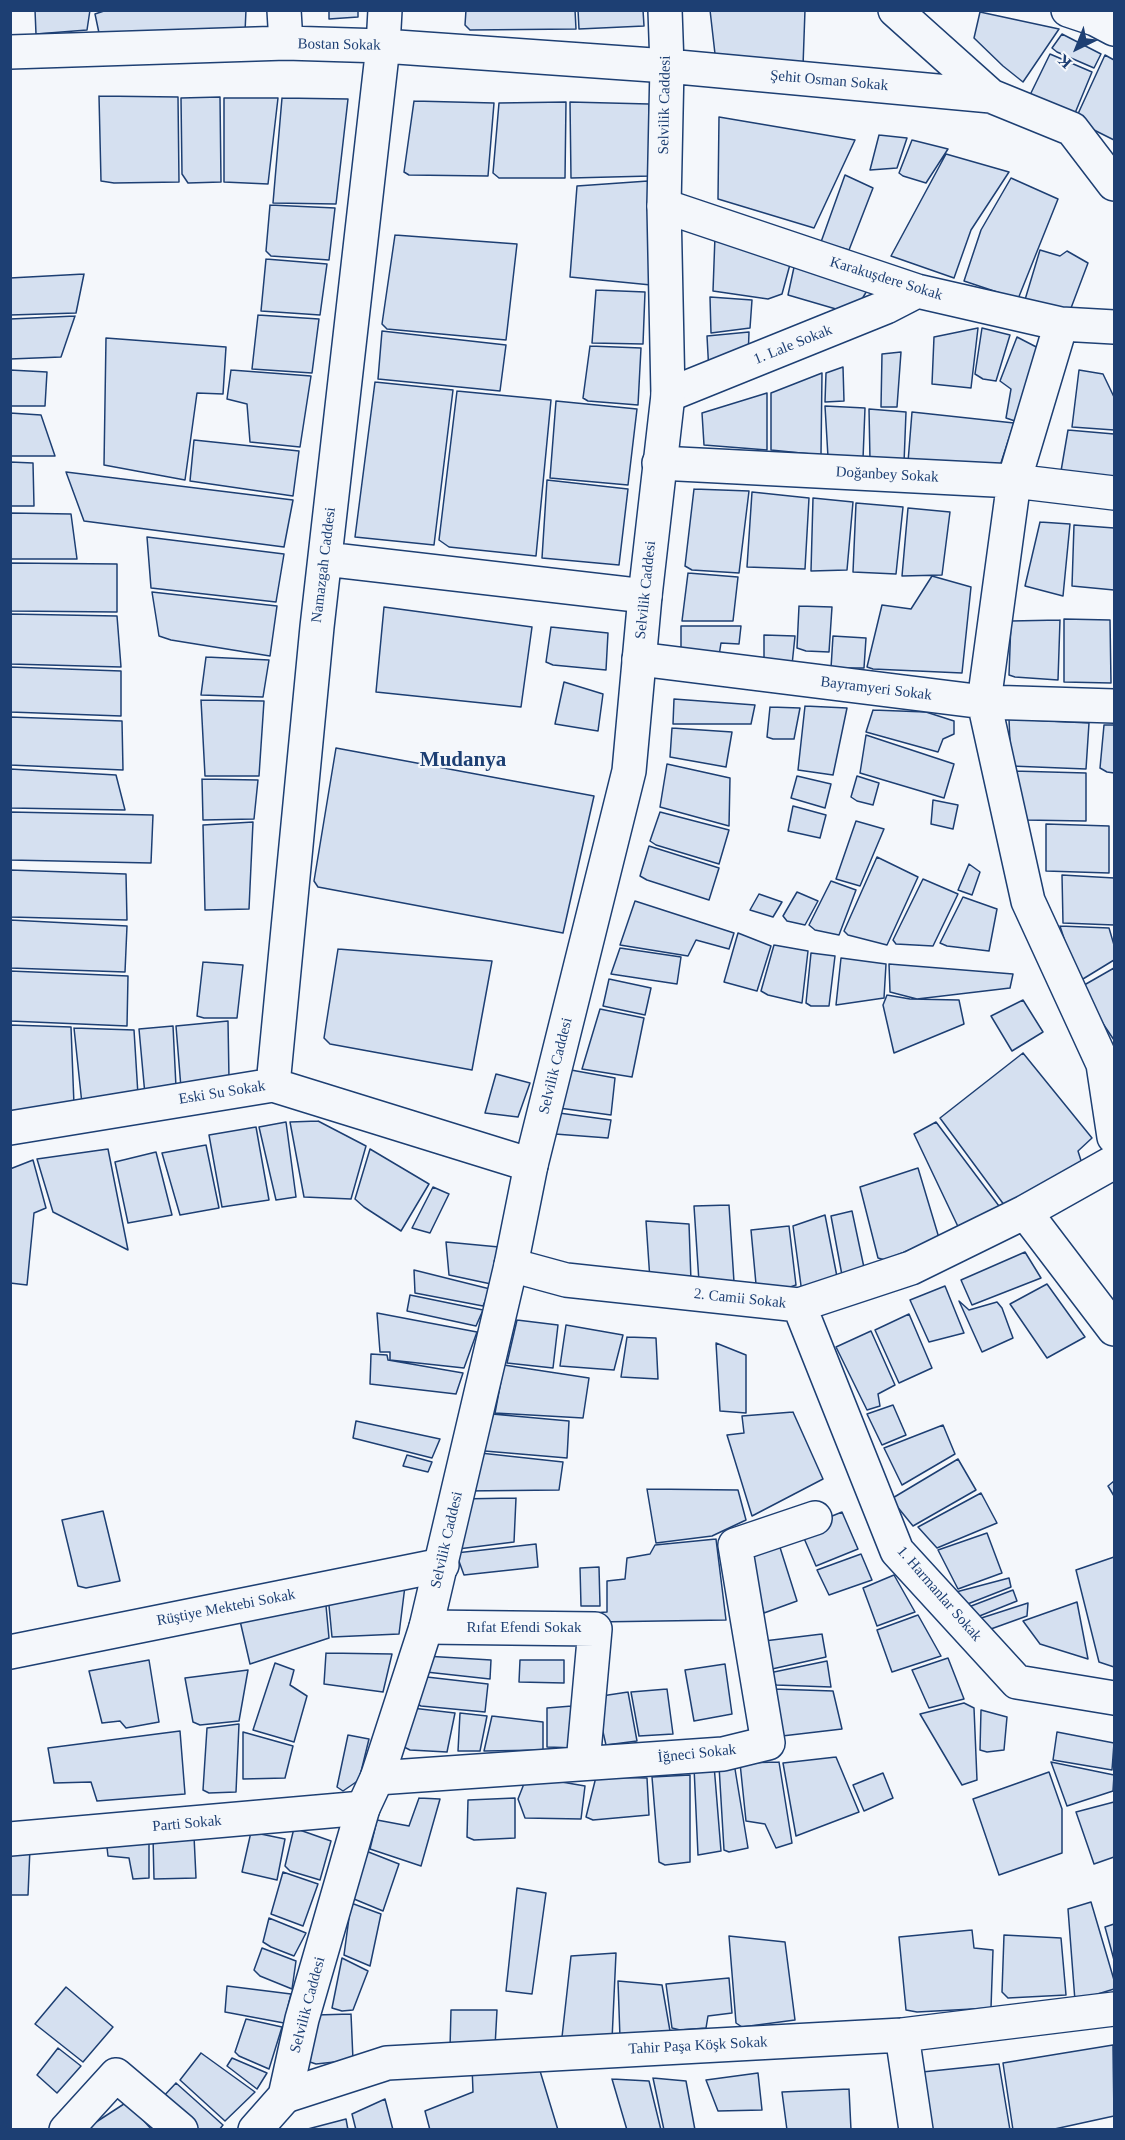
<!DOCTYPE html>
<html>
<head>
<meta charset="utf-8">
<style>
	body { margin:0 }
	#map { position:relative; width:1125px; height:2140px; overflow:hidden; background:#f4f7fb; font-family:"Times New Roman",serif }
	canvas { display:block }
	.frame { position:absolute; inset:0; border:12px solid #1d3f73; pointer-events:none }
	.north { position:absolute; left:1047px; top:18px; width:60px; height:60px; -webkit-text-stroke:4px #f4f7fb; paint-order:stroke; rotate:223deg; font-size:16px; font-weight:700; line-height:24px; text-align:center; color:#1d3f73 }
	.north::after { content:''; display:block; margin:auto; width:21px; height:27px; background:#1d3f73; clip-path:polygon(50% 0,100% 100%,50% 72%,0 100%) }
</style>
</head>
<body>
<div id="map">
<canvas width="1125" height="2140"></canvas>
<div class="frame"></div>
<div class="north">K</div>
</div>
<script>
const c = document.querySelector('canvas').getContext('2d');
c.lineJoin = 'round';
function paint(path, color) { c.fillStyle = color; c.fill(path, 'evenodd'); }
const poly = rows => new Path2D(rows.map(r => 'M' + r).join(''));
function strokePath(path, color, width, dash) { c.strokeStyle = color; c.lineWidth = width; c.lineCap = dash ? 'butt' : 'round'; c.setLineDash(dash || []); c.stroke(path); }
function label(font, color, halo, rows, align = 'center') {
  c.font = font + ' "Times New Roman",serif'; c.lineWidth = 4.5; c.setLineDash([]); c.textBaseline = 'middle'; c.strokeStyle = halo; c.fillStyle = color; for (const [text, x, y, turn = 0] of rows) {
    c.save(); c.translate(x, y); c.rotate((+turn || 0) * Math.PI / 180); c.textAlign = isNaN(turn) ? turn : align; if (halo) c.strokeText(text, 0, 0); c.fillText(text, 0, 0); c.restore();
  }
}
const building = poly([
	[35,10,90,10,87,30,36,34,35,10],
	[107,10,246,10,245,32,99,33,95,14,107,10],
	[329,10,358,10,358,17,329,19,329,10],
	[466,10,575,10,576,29,470,30,465,25,466,10],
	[578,10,643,10,644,26,579,29,578,10],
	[710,10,805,10,803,66,715,54,710,10],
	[980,12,1059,29,1023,82,1003,66,974,38,980,12],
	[1062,34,1101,54,1094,68,1057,52,1052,48,1062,34],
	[1050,54,1092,72,1073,118,1030,95,1050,54],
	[1105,55,1114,60,1114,140,1080,123,1077,116,1105,55],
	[99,96,178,97,179,182,114,183,101,181,99,96],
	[220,97,221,182,188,183,182,174,181,98,220,97],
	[224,98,278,98,268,184,224,182,224,98],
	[282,98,348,99,336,204,273,203,282,98],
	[414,101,494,103,488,176,409,175,404,172,414,101],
	[566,102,565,178,499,178,493,173,499,103,566,102],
	[570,102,649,104,651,176,571,178,570,102],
	[719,117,855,140,814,228,718,199,719,117],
	[879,135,907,138,897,168,870,170,879,135],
	[912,140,948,149,926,183,903,176,899,173,912,140],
	[946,154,1009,172,971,230,954,278,891,256,946,154],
	[845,175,873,188,849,250,821,242,845,175],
	[1011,178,1058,199,1018,299,964,281,981,230,1011,178],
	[648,181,651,285,570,277,577,186,648,181],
	[270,205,335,208,329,260,271,256,266,251,270,205],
	[395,235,517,244,506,340,387,329,382,324,395,235],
	[715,236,792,257,782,294,768,299,713,291,715,236],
	[1040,250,1060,256,1067,251,1088,263,1068,316,1024,303,1040,250],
	[796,258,868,289,853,314,788,295,796,258],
	[266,259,327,264,320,315,261,311,266,259],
	[84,274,76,313,10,315,10,278,84,274],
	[596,290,645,292,643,344,592,343,596,290],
	[710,297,752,300,750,328,711,333,710,297],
	[258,315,319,319,312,373,252,369,258,315],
	[75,316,61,357,10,359,10,319,75,316],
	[978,328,971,388,932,384,934,337,978,328],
	[982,328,1010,335,996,381,983,379,975,374,982,328],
	[382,331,506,345,500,391,378,379,382,331],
	[749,332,748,359,709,373,707,336,749,332],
	[1017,337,1046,352,1015,421,1006,418,1011,389,1000,381,1017,337],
	[106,338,226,347,223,394,197,393,185,480,104,465,106,338],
	[590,346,641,348,638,405,588,401,583,398,590,346],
	[901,352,897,407,881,407,882,354,901,352],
	[843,367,844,401,825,402,826,373,843,367],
	[10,370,47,372,45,406,10,406,10,370],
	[231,370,311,376,300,447,250,442,247,404,227,399,231,370],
	[1079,370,1103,374,1114,397,1114,430,1072,427,1079,370],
	[822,373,821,455,771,450,771,393,822,373],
	[375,382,453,390,434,545,355,537,375,382],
	[457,391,551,400,536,556,449,547,439,540,457,391],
	[767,393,767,450,704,445,702,413,767,393],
	[556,401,637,409,628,485,550,478,556,401],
	[825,406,865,408,863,459,828,457,825,406],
	[869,409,906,412,904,463,870,460,869,409],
	[912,412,1014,423,998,472,908,462,912,412],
	[10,413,41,415,55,456,10,456,10,413],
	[1068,430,1114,434,1114,483,1060,477,1068,430],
	[194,440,299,451,293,496,190,481,194,440],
	[10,462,33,463,34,506,10,506,10,462],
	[66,472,293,500,284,547,84,521,66,472],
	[547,480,628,489,619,565,542,558,547,480],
	[694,489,749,491,739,573,692,570,685,566,694,489],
	[752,492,809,498,805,569,747,567,752,492],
	[813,498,853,502,847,570,811,571,813,498],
	[856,503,903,507,896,574,853,572,856,503],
	[908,508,950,512,942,575,902,576,908,508],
	[10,513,71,514,77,559,10,559,10,513],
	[1040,522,1070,524,1063,596,1025,586,1040,522],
	[1074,525,1114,528,1114,590,1072,586,1074,525],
	[147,537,284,554,276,602,151,588,147,537],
	[10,563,117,564,117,612,10,611,10,563],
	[688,573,738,577,733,621,682,621,688,573],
	[932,576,971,587,962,673,873,669,867,667,882,605,911,609,932,576],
	[152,592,277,606,270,656,171,640,159,636,152,592],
	[799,606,832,607,829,652,806,651,797,648,799,606],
	[384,607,532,627,521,707,376,692,384,607],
	[10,614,117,616,121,667,10,664,10,614],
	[1064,619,1110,620,1111,683,1064,682,1064,619],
	[1060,620,1058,680,1015,677,1009,675,1011,621,1060,620],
	[681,626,741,626,739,644,721,643,718,662,681,660,681,626],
	[551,627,608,633,606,670,553,665,546,662,551,627],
	[764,635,795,636,792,665,764,665,764,635],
	[833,636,866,638,864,668,831,668,833,636],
	[206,657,269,660,263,697,201,695,206,657],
	[10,667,121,671,121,716,10,712,10,667],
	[564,682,603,694,598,731,555,724,564,682],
	[674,699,755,705,751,724,673,724,674,699],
	[201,700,264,701,259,776,205,776,201,700],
	[805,706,847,708,833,775,798,770,805,706],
	[770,707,800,708,794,739,773,739,767,737,770,707],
	[873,710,926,712,954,721,954,734,943,739,938,752,866,732,873,710],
	[10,717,122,721,123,770,10,765,10,717],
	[1009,719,1089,723,1086,769,1011,766,1009,719],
	[1104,725,1114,725,1114,773,1107,772,1100,768,1104,725],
	[672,728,732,732,726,767,670,757,672,728],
	[866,735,954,764,944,798,860,773,866,735],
	[336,748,594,796,563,933,318,887,314,881,336,748],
	[667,764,730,778,729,826,660,807,667,764],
	[10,769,116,775,125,810,10,808,10,769],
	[1013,771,1086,773,1086,821,1024,820,1013,771],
	[797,776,831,784,825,808,791,798,797,776],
	[857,776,879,783,873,805,857,801,851,797,857,776],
	[202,779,258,780,254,819,203,820,202,779],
	[933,800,958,805,953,829,931,824,933,800],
	[793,806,826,815,820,838,788,831,793,806],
	[10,812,153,815,151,863,10,860,10,812],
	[660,812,729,830,719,864,656,845,650,841,660,812],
	[856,821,884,829,860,886,836,879,856,821],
	[253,822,249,909,205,910,203,825,253,822],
	[1046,824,1109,826,1109,873,1046,871,1046,824],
	[649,846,719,868,709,900,647,880,640,876,649,846],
	[877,857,918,877,887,945,848,935,844,931,877,857],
	[969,864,980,872,972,895,958,890,969,864],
	[10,870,126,874,127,920,10,917,10,870],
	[1062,875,1114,878,1114,925,1063,923,1062,875],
	[923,879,958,894,933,946,896,944,893,940,923,879],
	[831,881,856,890,839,935,815,930,809,925,831,881],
	[797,892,818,901,805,925,787,921,783,916,797,892],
	[759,894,782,902,773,917,750,910,759,894],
	[963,897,997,909,989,951,947,946,940,943,963,897],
	[635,901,734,933,729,949,696,940,688,956,620,945,635,901],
	[10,920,127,926,125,972,10,968,10,920],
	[1060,926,1109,928,1114,945,1114,960,1078,982,1060,926],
	[738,933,771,946,757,991,724,982,738,933],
	[774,945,808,951,802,1003,768,995,761,991,774,945],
	[620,948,681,957,677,984,611,974,620,948],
	[338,949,492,961,472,1070,330,1044,324,1038,338,949],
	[811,953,835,956,829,1006,811,1006,806,1003,811,953],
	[841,958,886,964,884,998,836,1005,841,958],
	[203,962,243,965,237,1018,204,1018,197,1016,203,962],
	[889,964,1013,974,1010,988,917,999,890,992,889,964],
	[1114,968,1114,1040,1079,988,1114,968],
	[10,971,128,976,127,1026,10,1021,10,971],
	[609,979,651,988,645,1015,603,1006,609,979],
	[887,995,910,999,959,1000,964,1024,894,1053,883,1005,887,995],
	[1023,1000,1043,1032,1012,1051,991,1016,1023,1000],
	[600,1009,644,1018,632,1077,582,1069,600,1009],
	[228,1021,229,1079,181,1088,176,1026,228,1021],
	[10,1025,71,1027,74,1105,10,1115,10,1025],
	[173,1026,176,1087,145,1095,139,1029,173,1026],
	[74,1028,134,1030,138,1095,82,1104,74,1028],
	[1023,1053,1092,1138,1078,1151,1083,1167,1013,1217,940,1118,1023,1053],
	[571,1070,615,1078,611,1115,559,1108,571,1070],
	[496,1074,530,1083,518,1117,485,1113,496,1074],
	[559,1113,611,1120,608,1138,555,1134,559,1113],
	[318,1121,366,1146,351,1199,304,1197,290,1122,318,1121],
	[286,1122,296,1197,276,1200,259,1127,286,1122],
	[936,1122,1005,1214,962,1235,914,1134,936,1122],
	[256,1127,269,1200,222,1207,209,1135,256,1127],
	[206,1145,219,1208,180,1215,162,1153,206,1145],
	[108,1149,128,1250,53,1212,37,1159,108,1149],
	[370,1149,429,1184,401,1231,364,1207,355,1199,370,1149],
	[156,1152,172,1215,128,1223,115,1162,156,1152],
	[33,1160,46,1208,34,1213,27,1285,10,1283,10,1169,33,1160],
	[918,1168,939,1238,885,1260,878,1258,860,1187,918,1168],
	[433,1187,449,1194,430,1233,412,1228,433,1187],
	[729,1205,734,1282,699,1282,694,1206,729,1205],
	[852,1211,866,1277,844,1286,831,1216,852,1211],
	[825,1215,839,1287,802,1293,793,1226,825,1215],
	[646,1221,689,1224,691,1281,650,1280,646,1221],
	[789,1226,796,1285,767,1295,757,1295,751,1230,789,1226],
	[446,1242,499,1247,491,1284,449,1275,446,1242],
	[1025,1252,1041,1278,972,1305,961,1280,1025,1252],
	[414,1270,490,1289,483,1306,415,1293,414,1270],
	[1047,1284,1085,1337,1047,1358,1010,1304,1047,1284],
	[945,1286,964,1333,929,1342,910,1300,945,1286],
	[410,1295,483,1310,476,1326,407,1311,410,1295],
	[959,1301,969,1310,997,1302,1002,1308,1013,1338,982,1352,959,1301],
	[377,1313,477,1332,464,1368,390,1360,390,1352,380,1352,377,1313],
	[909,1314,932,1368,899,1383,875,1330,909,1314],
	[517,1320,558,1325,553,1368,507,1363,517,1320],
	[566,1325,623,1335,614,1370,560,1366,566,1325],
	[871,1331,895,1385,878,1394,880,1406,867,1410,836,1347,871,1331],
	[627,1337,656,1338,658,1379,621,1377,627,1337],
	[716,1343,746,1355,746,1413,720,1411,716,1343],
	[371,1354,387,1355,388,1360,463,1373,456,1394,370,1384,371,1354],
	[504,1365,589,1378,583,1418,495,1413,504,1365],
	[893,1405,906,1435,882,1445,867,1414,893,1405],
	[793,1412,823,1479,752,1516,727,1435,744,1433,742,1416,793,1412],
	[481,1413,569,1421,567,1458,473,1450,481,1413],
	[356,1421,440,1439,432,1458,353,1438,356,1421],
	[943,1425,955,1454,902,1485,884,1448,943,1425],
	[471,1452,563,1462,559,1490,464,1491,471,1452],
	[407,1455,432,1462,428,1472,403,1466,407,1455],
	[958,1459,976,1490,913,1526,891,1499,958,1459],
	[1114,1481,1114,1496,1108,1486,1114,1481],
	[647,1489,738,1490,746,1520,712,1536,656,1543,647,1489],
	[981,1493,997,1523,937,1548,918,1527,981,1493],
	[516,1498,514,1542,458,1549,457,1499,516,1498],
	[103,1511,120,1581,86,1588,78,1586,62,1520,103,1511],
	[842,1512,858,1549,816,1566,800,1529,842,1512],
	[987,1533,1002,1573,958,1589,938,1550,987,1533],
	[777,1538,797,1601,764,1613,747,1552,777,1538],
	[716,1539,726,1620,595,1622,592,1613,607,1612,607,1581,625,1579,627,1558,650,1554,655,1545,716,1539],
	[536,1544,538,1567,464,1575,456,1553,536,1544],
	[861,1554,872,1580,829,1595,817,1570,861,1554],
	[1114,1557,1114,1667,1099,1662,1076,1570,1114,1557],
	[599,1567,600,1606,581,1606,580,1568,599,1567],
	[894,1575,915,1612,877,1626,863,1588,894,1575],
	[1009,1578,1011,1587,965,1605,956,1592,1009,1578],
	[405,1586,399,1634,332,1637,328,1595,405,1586],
	[1013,1590,1017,1601,972,1619,966,1608,1013,1590],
	[325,1595,329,1638,250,1664,238,1612,325,1595],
	[1077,1602,1088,1659,1040,1644,1023,1621,1077,1602],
	[1028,1603,1027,1616,977,1634,972,1621,1028,1603],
	[918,1615,941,1656,892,1672,877,1630,918,1615],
	[822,1634,826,1657,772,1669,764,1641,822,1634],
	[326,1653,392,1654,383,1692,324,1684,326,1653],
	[425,1656,491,1660,490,1679,426,1672,425,1656],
	[948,1658,964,1699,929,1708,912,1670,948,1658],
	[149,1660,159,1722,126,1728,120,1721,102,1723,89,1671,149,1660],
	[520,1660,564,1660,564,1683,519,1682,520,1660],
	[827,1661,831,1687,776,1685,769,1673,827,1661],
	[275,1663,294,1670,290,1685,307,1696,294,1742,253,1730,275,1663],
	[725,1664,732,1714,694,1721,685,1670,725,1664],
	[248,1670,239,1721,200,1725,193,1722,185,1678,248,1670],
	[418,1676,488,1684,485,1712,421,1706,413,1702,418,1676],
	[667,1689,673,1734,639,1736,631,1692,667,1689],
	[773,1689,833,1691,842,1729,782,1736,773,1689],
	[628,1692,637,1741,606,1745,595,1697,628,1692],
	[964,1703,974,1708,977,1780,962,1785,920,1714,964,1703],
	[572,1706,577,1748,547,1747,547,1708,572,1706],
	[412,1708,455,1713,447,1752,410,1750,404,1747,412,1708],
	[981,1710,1007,1717,1004,1750,987,1752,980,1750,981,1710],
	[460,1713,487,1716,480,1751,458,1751,460,1713],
	[492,1716,543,1722,543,1750,484,1751,492,1716],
	[239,1724,236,1792,209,1793,203,1790,207,1728,239,1724],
	[180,1731,185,1794,97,1801,91,1782,54,1783,48,1748,180,1731],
	[243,1732,293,1746,285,1778,243,1779,243,1732],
	[1057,1732,1114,1743,1112,1770,1053,1760,1057,1732],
	[348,1735,369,1739,359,1780,343,1791,337,1787,348,1735],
	[836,1757,859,1812,796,1836,783,1763,836,1757],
	[779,1762,792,1843,776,1848,765,1824,746,1821,740,1763,779,1762],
	[1051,1762,1114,1775,1113,1791,1067,1806,1051,1762],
	[734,1763,748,1848,729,1852,724,1850,719,1766,734,1763],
	[714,1765,721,1851,698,1855,694,1767,714,1765],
	[1049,1772,1062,1809,1062,1853,999,1875,973,1799,1049,1772],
	[883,1773,893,1798,864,1811,853,1785,883,1773],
	[690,1775,690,1862,665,1865,659,1862,652,1777,690,1775],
	[527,1776,585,1786,581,1819,525,1818,518,1799,527,1776],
	[596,1777,647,1778,649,1815,593,1820,586,1817,596,1777],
	[419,1798,440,1799,421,1866,370,1849,377,1820,409,1826,419,1798],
	[515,1798,515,1838,474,1840,467,1837,468,1800,515,1798],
	[1114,1802,1114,1857,1094,1864,1076,1812,1114,1802],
	[294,1828,331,1841,320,1880,290,1871,285,1866,294,1828],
	[251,1832,285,1839,277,1880,242,1872,251,1832],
	[149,1836,149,1878,133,1879,129,1858,108,1856,106,1839,149,1836],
	[194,1836,196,1878,154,1879,153,1837,194,1836],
	[30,1848,28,1895,10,1895,10,1850,30,1848],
	[366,1851,399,1864,383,1911,354,1899,366,1851],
	[283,1872,318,1884,303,1926,271,1914,283,1872],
	[517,1888,546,1893,532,1994,506,1991,517,1888],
	[1091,1902,1114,1980,1114,1989,1075,2001,1068,1909,1091,1902],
	[351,1903,381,1914,370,1966,344,1955,351,1903],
	[269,1918,306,1933,294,1956,271,1947,263,1942,269,1918],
	[1114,1924,1114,1960,1105,1927,1114,1924],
	[972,1930,974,1948,993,1950,991,2008,917,2012,906,2010,899,1937,972,1930],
	[1004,1935,1061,1938,1066,1995,1008,1998,1002,1992,1004,1935],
	[729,1936,785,1942,795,2020,742,2027,736,2023,729,1936],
	[262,1948,296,1961,292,1989,260,1976,254,1970,262,1948],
	[616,1953,612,2040,561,2046,571,1956,616,1953],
	[342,1958,368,1971,353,2010,342,2011,332,2008,342,1958],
	[729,1978,732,2013,708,2016,706,2028,680,2030,672,2028,666,1984,729,1978],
	[618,1981,662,1985,670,2031,620,2038,618,1981],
	[227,1986,291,1994,284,2023,225,2012,227,1986],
	[66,1987,113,2027,83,2062,35,2024,66,1987],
	[451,2010,497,2010,495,2047,450,2048,451,2010],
	[351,2014,353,2060,316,2064,310,2062,316,2015,351,2014],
	[246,2019,282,2027,269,2069,239,2056,235,2052,246,2019],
	[1113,2045,1114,2116,1050,2130,1013,2130,1003,2063,1113,2045],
	[58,2048,81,2066,57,2093,37,2075,58,2048],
	[201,2053,255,2092,225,2121,180,2080,201,2053],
	[232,2058,267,2073,257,2089,227,2066,232,2058],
	[537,2061,558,2130,430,2130,425,2111,473,2092,472,2066,537,2061],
	[999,2064,1010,2130,932,2130,922,2072,999,2064],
	[758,2073,762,2110,718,2111,706,2080,758,2073],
	[653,2078,686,2081,695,2130,664,2130,653,2078],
	[612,2079,649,2081,661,2130,627,2130,612,2079],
	[176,2083,223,2125,219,2130,193,2130,161,2099,176,2083],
	[849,2089,851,2130,787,2130,782,2092,849,2089],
	[385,2099,393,2130,356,2130,352,2114,385,2099],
	[127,2102,152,2130,92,2130,90,2126,127,2102],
	[346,2119,348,2130,304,2130,346,2119]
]);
paint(building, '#d5e0f0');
strokePath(building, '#1d3f73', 1.5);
const street = poly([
	[284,10,286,43],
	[1068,10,1095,19,1114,29],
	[10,52,286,43,383,46,667,66],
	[664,206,917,291,1061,324,1114,327],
	[1061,324,1014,481,984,702,1028,901,1103,1064,1114,1137],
	[668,395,886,307,917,291],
	[659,463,1014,481,1114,493],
	[325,559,645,596],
	[639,659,984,702,1114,706],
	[273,1085,317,627,383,46,385,10],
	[10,1128,273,1085,531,1165],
	[1025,1212,1114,1329],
	[511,1265,566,1280,799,1305,911,1268,1025,1212,1114,1162],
	[799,1305,897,1551,1017,1682,1114,1698],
	[426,1627,595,1629,583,1763],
	[10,1652,442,1565],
	[377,1778,723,1754,768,1743,735,1545,815,1518],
	[10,1839,363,1808],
	[902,2035,916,2130],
	[285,2096,387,2063,902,2035,1114,2009],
	[66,2130,116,2075,181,2130]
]);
const secondary = poly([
	[895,10,991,96],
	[667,66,991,96,1072,129,1114,184],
	[255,2130,285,2096,302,2019,363,1808,377,1778,426,1627,511,1265,531,1165,629,771,645,596,668,395,664,206,667,66,665,10]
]);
strokePath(street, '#1d3f73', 36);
strokePath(secondary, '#1d3f73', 36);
strokePath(street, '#f4f7fb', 33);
strokePath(secondary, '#f4f7fb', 33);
label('15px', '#1d3f73', '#f4f7fb', [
	["Bostan Sokak",339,45,1],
	["Şehit Osman Sokak",829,81,5],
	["Selvilik Caddesi",665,105,-89],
	["Karakuşdere Sokak",886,279,17],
	["1. Lale Sokak",793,345,-22],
	["Doğanbey Sokak",887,475,3],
	["Namazgah Caddesi",324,565,-83],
	["Selvilik Caddesi",646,590,-84],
	["Bayramyeri Sokak",876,689,7],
	["Selvilik Caddesi",556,1066,-76],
	["Eski Su Sokak",222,1093,-9],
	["2. Camii Sokak",740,1299,6],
	["Selvilik Caddesi",447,1540,-77],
	["1. Harmanlar Sokak",939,1594,49],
	["Rüştiye Mektebi Sokak",226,1608,-11],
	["Rıfat Efendi Sokak",524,1628],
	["İğneci Sokak",697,1754,-6],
	["Parti Sokak",187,1824,-5],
	["Selvilik Caddesi",308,2005,-75],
	["Tahir Paşa Köşk Sokak",698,2046,-3]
]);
label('bold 21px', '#1d3f73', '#f4f7fb', [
	["Mudanya",463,761]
]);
</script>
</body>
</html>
